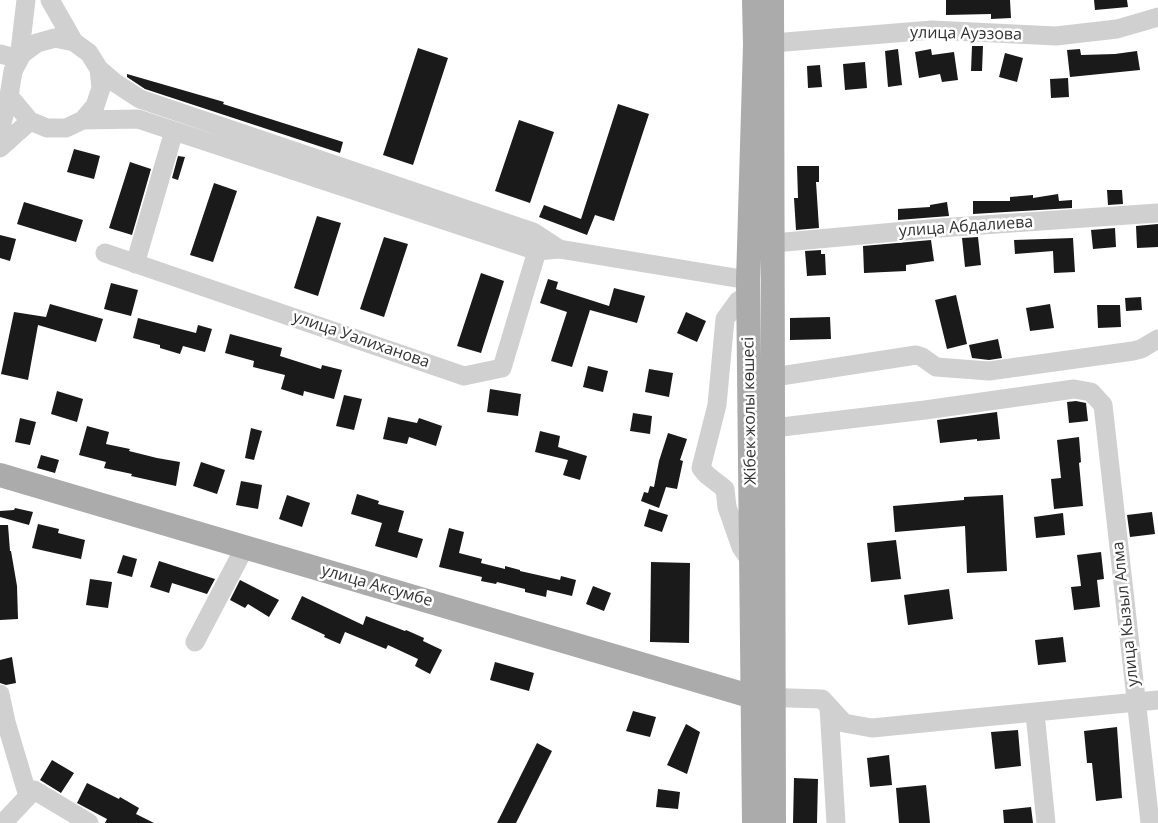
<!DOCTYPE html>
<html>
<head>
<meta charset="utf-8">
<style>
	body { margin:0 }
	canvas { display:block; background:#fff }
</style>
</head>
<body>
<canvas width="1158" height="823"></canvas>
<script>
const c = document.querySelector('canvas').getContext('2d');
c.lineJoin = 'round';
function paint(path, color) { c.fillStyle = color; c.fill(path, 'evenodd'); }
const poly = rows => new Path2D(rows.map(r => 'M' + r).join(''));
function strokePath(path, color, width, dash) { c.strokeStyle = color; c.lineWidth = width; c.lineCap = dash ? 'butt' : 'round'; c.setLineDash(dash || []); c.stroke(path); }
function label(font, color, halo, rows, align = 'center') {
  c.font = font + ' "Open Sans",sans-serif'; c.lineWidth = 5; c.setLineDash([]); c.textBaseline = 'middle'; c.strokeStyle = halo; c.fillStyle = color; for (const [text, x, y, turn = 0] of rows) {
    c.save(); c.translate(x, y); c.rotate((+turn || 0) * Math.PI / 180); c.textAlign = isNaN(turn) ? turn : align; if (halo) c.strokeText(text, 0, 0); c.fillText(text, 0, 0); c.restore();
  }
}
paint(poly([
	[946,0,1010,0,1011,18,991,19,991,14,946,15],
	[1094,0,1127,0,1128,7,1095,10],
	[972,46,983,46,982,71,971,71],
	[418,48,448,58,413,165,383,155],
	[898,49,902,85,888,87,885,51],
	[931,49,932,55,954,52,958,80,942,82,940,74,919,78,915,52],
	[1080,49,1081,55,1115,54,1137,51,1140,70,1070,77,1067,50],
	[1005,53,1023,58,1017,82,999,77],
	[865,62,867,88,845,90,843,64],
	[820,65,822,87,808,88,807,66],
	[127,74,224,102,223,104,343,142,340,153,145,89,127,77],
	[1068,78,1069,97,1051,98,1050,79],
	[618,104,649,114,614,221,595,215,587,235,539,217,544,205,581,219],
	[519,120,554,132,530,203,495,191],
	[74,149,100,156,94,179,67,172],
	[178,156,185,157,178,180,172,178],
	[130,162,151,169,132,235,109,228],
	[797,166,819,166,819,182,816,182,819,228,796,230,794,198,798,198],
	[214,183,237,191,213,262,190,255],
	[1107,190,1122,190,1123,204,1108,205],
	[1058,194,1059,201,1072,200,1072,208,973,214,973,201,1010,201,1010,197,1033,195,1033,198],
	[24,202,83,220,76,242,17,224],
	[947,202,949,216,898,220,898,209,930,207,930,205],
	[317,216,341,223,318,296,294,288],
	[1158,224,1158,247,1137,248,1136,226],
	[1115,228,1116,247,1093,249,1091,230],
	[0,235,16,239,10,261,0,258],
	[384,237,408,244,384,317,360,309],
	[978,237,981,265,965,267,962,238],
	[1073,238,1075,272,1054,273,1053,251,1015,254,1014,240],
	[931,240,934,261,906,265,906,271,864,273,863,246],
	[821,250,821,254,825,254,826,275,807,276,805,251],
	[481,273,504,281,481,353,457,346],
	[548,279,558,282,556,289,609,306,614,288,645,296,637,323,590,310,572,367,551,361,567,312,540,303],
	[111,283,138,290,131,316,104,309],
	[956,295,967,344,947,349,935,300],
	[1141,297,1142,310,1126,311,1125,298],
	[50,304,103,319,96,342,38,325,28,380,1,374,14,312,46,317],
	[1050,304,1054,328,1030,331,1026,308],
	[1097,305,1120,305,1121,327,1098,328],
	[686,312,706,321,697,342,677,333],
	[830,317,831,339,790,340,790,318],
	[138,318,196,333,198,325,212,329,205,352,183,346,180,354,160,348,160,345,133,338],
	[230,334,282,348,280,356,321,369,322,365,342,370,334,399,304,391,303,396,281,389,285,375,253,367,254,361,225,353],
	[998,339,1002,358,989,360,972,358,969,345],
	[588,366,608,371,603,392,583,387],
	[649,369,673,373,669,397,645,392],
	[490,389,521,394,518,416,487,412],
	[57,391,83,399,77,422,51,414],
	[344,395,362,399,354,430,336,426],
	[1076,401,1086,403,1088,421,1069,423,1067,402],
	[997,412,1000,439,977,441,977,439,940,443,937,420],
	[633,413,652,416,650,434,630,431],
	[388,417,417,423,419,418,442,426,436,446,409,437,407,444,383,439],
	[20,418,36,422,30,445,15,442],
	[87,426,109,432,106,444,130,449,129,451,157,458,180,462,176,486,131,476,132,474,104,468,106,462,79,455],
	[251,428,262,431,254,460,245,458],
	[540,431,560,436,558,447,587,456,580,480,563,475,568,460,535,452],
	[668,433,687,439,680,460,683,461,677,489,666,487,659,508,641,501,644,492,648,493,650,486,654,487,659,461],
	[1079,437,1081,462,1079,463,1083,506,1054,509,1051,479,1061,478,1057,440],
	[41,455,59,460,55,473,37,468],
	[201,462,225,470,217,494,193,486],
	[241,481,262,485,258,509,236,505],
	[357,494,379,501,378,504,404,511,398,532,423,539,417,558,375,546,382,523,351,514],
	[287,495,310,503,302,527,279,519],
	[1003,495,1007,571,967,573,965,526,895,532,893,506,964,500,964,497],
	[15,508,33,512,29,525,0,517,0,511,14,510],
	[649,509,668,515,662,532,644,526],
	[1152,512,1155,534,1130,537,1127,515],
	[1063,513,1065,535,1036,538,1034,517],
	[38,524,59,529,58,533,85,540,81,559,32,548],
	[0,525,8,525,10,551,11,551,17,586,18,619,0,620],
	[449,528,464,532,459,553,482,559,481,563,505,569,505,566,520,570,520,571,560,580,561,576,576,580,572,596,547,590,546,597,525,592,525,589,497,582,496,584,481,581,482,577,439,567],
	[896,540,901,579,871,582,867,543],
	[1101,552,1104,579,1097,580,1100,607,1074,610,1071,587,1081,586,1077,555],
	[123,555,137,559,132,577,117,573],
	[159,561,215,579,214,581,207,594,172,583,169,593,150,587],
	[651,562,690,563,689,643,650,642],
	[90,579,112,582,108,608,86,605],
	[240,580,279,600,269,617,248,604,245,608,230,600],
	[593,586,611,593,604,611,586,604],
	[949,589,953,619,908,625,904,595],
	[302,596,363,625,366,616,405,631,406,630,424,638,423,641,442,650,430,674,415,666,418,659,388,645,386,649,345,632,340,644,324,637,325,635,291,619],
	[1063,637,1066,662,1038,665,1035,640],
	[12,657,16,683,6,685,0,683,0,660],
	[495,662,534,673,529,691,490,680],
	[633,711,656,717,650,737,626,731],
	[686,724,700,732,687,774,667,765],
	[1117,727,1122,798,1096,801,1092,763,1087,763,1084,731],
	[1018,730,1021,766,995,769,991,732],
	[537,743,552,751,516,823,497,823],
	[889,755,892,785,870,787,867,758],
	[52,760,74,773,61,793,40,780],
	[794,778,818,779,817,823,793,823],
	[87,783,119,799,120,797,139,808,136,814,154,823,105,823,107,819,77,803],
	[926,785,930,823,899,823,896,788],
	[658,789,680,792,678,809,656,807],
	[1031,807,1033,823,1004,823,1003,810]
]), '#1a1a1a');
strokePath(poly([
	[50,0,74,42],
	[773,43,932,30,1056,36,1117,29,1158,17],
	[0,54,19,59,26,0],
	[99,69,114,82,140,99,533,232,559,249],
	[83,120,138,119,537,251,559,249,748,280],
	[0,131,9,96,13,71,22,54,37,43,55,38,74,42,89,53,99,69,101,88,95,106,83,120,66,128,47,128,30,121,9,96],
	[0,148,30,121],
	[774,243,939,228,1158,213],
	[105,253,464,376,502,368,537,251],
	[135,264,174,131],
	[749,294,738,301,725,319,717,405,701,468,707,475,725,489,727,507,741,547,752,563],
	[774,377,916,355,922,357,936,367,989,371,1133,351,1141,349,1158,339],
	[773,428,925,410,1074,389,1091,392,1103,405,1150,823],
	[195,642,245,547],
	[0,694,6,722,28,796],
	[759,697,822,699,844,723,872,728,1158,700],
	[829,708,836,823],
	[1035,713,1046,823],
	[3,823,34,790,89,823]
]), '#d0d0d0', 19);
strokePath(poly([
	[754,0,755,45,748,280,754,823],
	[772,0,774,823],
	[0,475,753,697]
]), '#ababab', 24);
label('16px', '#333', '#fff', [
	["улица Ауэзова",966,34,1],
	["улица Абдалиева",966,227,-4],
	["улица Уалиханова",361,340,19],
	["Жібек жолы көшесі",750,411,-91],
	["улица Аксумбе",377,586,16],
	["улица Кызыл Алма",1126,614,-96]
]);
</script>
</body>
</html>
